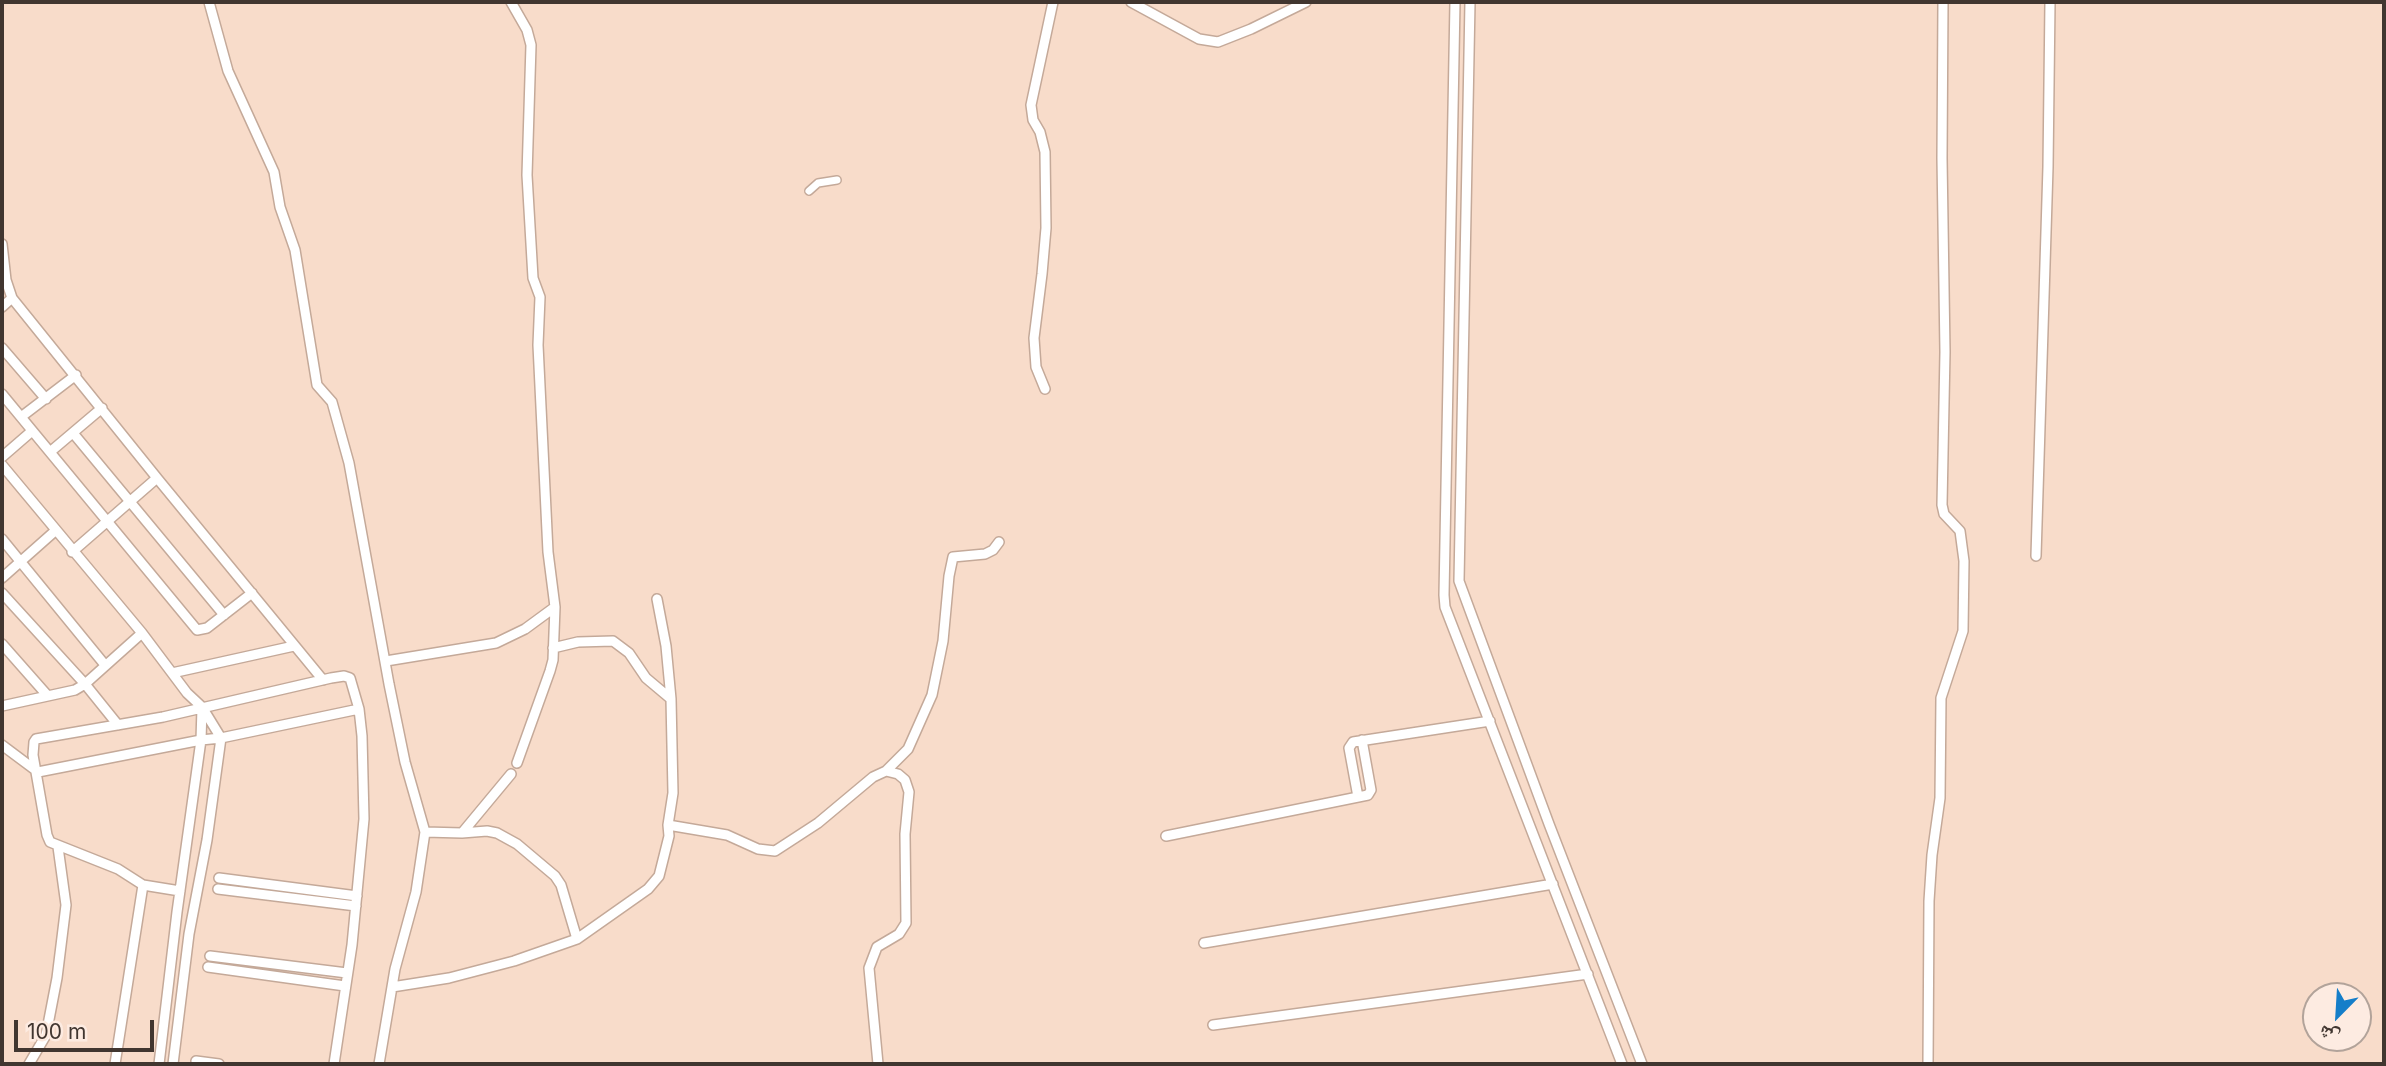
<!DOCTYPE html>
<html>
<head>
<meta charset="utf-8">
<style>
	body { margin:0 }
	#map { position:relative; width:2386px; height:1066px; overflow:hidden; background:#f8dcca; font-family:Inter,"Noto Naskh Arabic",sans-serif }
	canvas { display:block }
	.frame { position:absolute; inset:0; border:4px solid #413630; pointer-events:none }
	.north { position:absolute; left:2302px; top:982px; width:70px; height:70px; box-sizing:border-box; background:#fdebe1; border:2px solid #b2a39a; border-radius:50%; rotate:204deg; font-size:19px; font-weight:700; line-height:28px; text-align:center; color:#413630 }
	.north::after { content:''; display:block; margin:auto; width:24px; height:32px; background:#157ec9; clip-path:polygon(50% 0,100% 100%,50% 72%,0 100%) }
	.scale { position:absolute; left:14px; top:1020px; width:140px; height:32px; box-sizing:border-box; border:4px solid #413630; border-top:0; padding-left:9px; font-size:21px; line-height:24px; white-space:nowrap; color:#413630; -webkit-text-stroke:5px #fdebe1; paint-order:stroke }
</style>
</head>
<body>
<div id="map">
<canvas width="2386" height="1066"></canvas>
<div class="frame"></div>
<div class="north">ش</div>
<div class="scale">100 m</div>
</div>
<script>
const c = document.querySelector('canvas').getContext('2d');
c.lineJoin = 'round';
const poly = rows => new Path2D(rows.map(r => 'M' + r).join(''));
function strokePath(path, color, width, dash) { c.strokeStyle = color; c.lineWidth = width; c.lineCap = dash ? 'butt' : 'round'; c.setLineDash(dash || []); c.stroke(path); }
const pedestrian = poly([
	[809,191,818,183,837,180]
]);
const minor = poly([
	[209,2,228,71,274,172,280,207,295,250,317,385,332,402,349,463,389,684,405,762,425,832,416,892,395,969,379,1064],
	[511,2,527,30,531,45,527,175,533,278,540,297,538,345,548,552,555,607,553,660,550,671,517,763],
	[1131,2,1199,39,1218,42,1251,29,1306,2],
	[1455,2,1444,595,1445,607,1622,1064],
	[1470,2,1459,581,1549,824,1642,1064],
	[2,244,6,280,12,298],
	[2,307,12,298,157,478],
	[2,348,46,399],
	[1045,389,1036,367,1034,338,1042,274,1046,228,1045,152,1040,132,1033,120,1031,105,1053,2],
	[2,394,197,630,207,628,252,593],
	[21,417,76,375],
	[73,433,224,615],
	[50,452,102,408],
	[2,457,32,431],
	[2,465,142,633,187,693,202,707,221,738,207,840,189,934,173,1064],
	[2,539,105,665],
	[72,552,157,478,323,680],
	[2036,556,2048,167,2050,2],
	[2,578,55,531],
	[2,593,85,684,118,725],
	[657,599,666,646,671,699],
	[2,644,47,695],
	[386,661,496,643,525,629,555,607],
	[172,673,294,646],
	[2,706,75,690,85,684,142,633],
	[2,745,38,772,201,740,221,738,359,709],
	[886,771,908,749,932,695,943,641,949,576,953,557,985,554,993,550,999,542],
	[1358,797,1349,748,1353,742,1490,721],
	[668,825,727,835,758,849,775,851,818,823,873,777,886,771,898,774,905,780,909,792,905,834,906,923,899,934,877,947,869,968,878,1064],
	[425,832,462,833,487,831,497,833,517,844,555,876,561,885,577,939],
	[462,833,511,774],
	[1166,836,1368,795,1371,790,1362,740],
	[219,878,357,896],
	[218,889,356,906],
	[180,891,143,885,118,869,50,842,47,835,33,755,34,742,36,739,163,717,331,678,344,676,350,678,359,709,362,736,364,819,352,945,334,1064],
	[1204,943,1553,884],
	[210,956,347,973],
	[208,967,345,986],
	[392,987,449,978,514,961,577,939,648,889,659,876,669,836,668,825,673,793,671,699,646,678,629,653,613,641,578,642,553,648],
	[1213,1025,1588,974],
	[196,1061,219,1064],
	[29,1064,46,1035,57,978,66,905,58,847],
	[115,1064,143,885],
	[159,1064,177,912,201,740,202,708],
	[1928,1064,1929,901,1932,855,1940,798,1941,698,1963,631,1964,561,1960,531,1944,514,1942,505,1945,352,1942,158,1943,2]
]);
strokePath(pedestrian, '#c4a999', 10);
strokePath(minor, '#c4a999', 12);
strokePath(pedestrian, '#fff', 7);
strokePath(minor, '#fff', 9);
</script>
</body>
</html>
